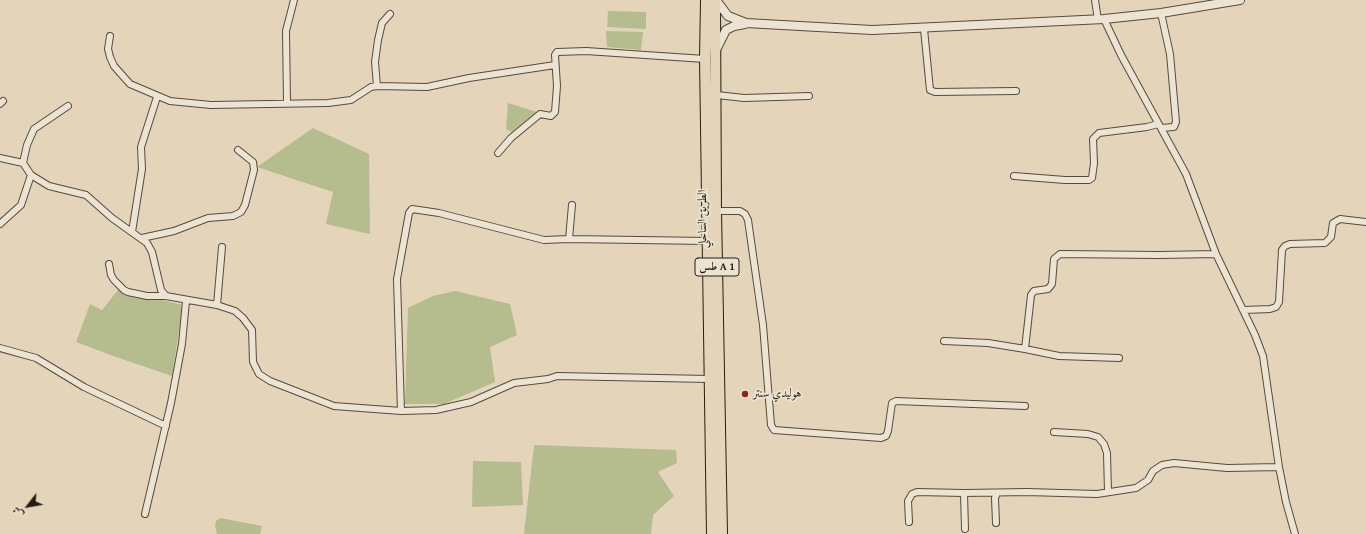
<!DOCTYPE html>
<html>
<head>
<meta charset="utf-8">
<style>
	body { margin:0 }
	#map { position:relative; width:1366px; height:534px; overflow:hidden; background:#e4d4b9; font-family:"Gentium Book Plus",Amiri,serif }
	canvas { display:block }
	.north { position:absolute; left:8px; top:486px; width:40px; height:40px; -webkit-text-stroke:3px #ede3d2; paint-order:stroke; rotate:239deg; font-size:11px; font-weight:700; line-height:16px; text-align:center; color:#251d14 }
	.north::after { content:''; display:block; margin:auto; width:14px; height:18px; background:#251d14; clip-path:polygon(50% 0,100% 100%,50% 72%,0 100%) }
</style>
</head>
<body>
<div id="map">
<canvas width="1366" height="534"></canvas>
<div class="north">ش</div>
</div>
<script>
const c = document.querySelector('canvas').getContext('2d');
c.lineJoin = 'round';
function paint(path, color) { c.fillStyle = color; c.fill(path, 'evenodd'); }
const poly = rows => new Path2D(rows.map(r => 'M' + r).join(''));
function strokePath(path, color, width, dash) { c.strokeStyle = color; c.lineWidth = width; c.lineCap = dash ? 'butt' : 'round'; c.setLineDash(dash || []); c.stroke(path); }
function label(font, color, halo, rows, align = 'center') {
  c.font = font + ' "Gentium Book Plus",Amiri,serif'; c.lineWidth = 3.5; c.setLineDash([]); c.textBaseline = 'middle'; c.strokeStyle = halo; c.fillStyle = color; for (const [text, x, y, turn = 0] of rows) {
    c.save(); c.translate(x, y); c.rotate((+turn || 0) * Math.PI / 180); c.textAlign = isNaN(turn) ? turn : align; if (halo) c.strokeText(text, 0, 0); c.fillText(text, 0, 0); c.restore();
  }
}
paint(poly([
	[608,11,646,12,646,29,607,27],
	[606,31,643,32,641,50,607,47],
	[508,103,537,112,512,132,506,129],
	[313,128,369,154,370,234,326,224,333,192,257,167],
	[118,290,183,305,172,376,116,357,76,342,90,304,102,310],
	[455,291,510,304,517,335,490,347,495,382,444,404,405,404,408,308,433,296],
	[534,445,676,450,677,463,658,472,674,496,653,515,651,534,524,534],
	[473,461,521,462,523,505,472,507],
	[220,518,262,526,260,534,217,534,215,526,216,521]
]), '#b5bc8e');
const minor = poly([
	[1095,0,1098,20],
	[1161,13,1170,54,1176,122,1174,127,1161,128],
	[1104,19,1121,55,1186,174,1216,254,1255,335,1263,356,1279,467,1286,502,1295,534],
	[924,29,930,90,935,92,1016,91],
	[110,36,108,49,110,57,114,66,130,84,170,101,211,105,328,103,351,100,371,87,377,86,427,87,469,78,555,65],
	[377,86,375,62,378,40,382,23,390,14],
	[717,95,744,98,809,96],
	[287,103,286,31,294,0],
	[0,104,3,101],
	[68,106,34,129,27,145,23,163,31,175,49,186,86,195,112,218,147,243,152,252,161,290,166,296],
	[498,153,511,138,540,114,551,116,555,112,557,86,555,55,557,52,586,51,705,59],
	[0,158,23,163],
	[1014,176,1065,180,1089,180,1092,178,1094,163,1093,139,1099,133,1147,127,1158,124],
	[716,211,740,211,745,214,748,220,763,325,771,425,774,430,881,438,886,436,888,431,892,403,896,401,1025,406],
	[0,224,21,205,31,175],
	[132,232,142,169,141,147,157,97],
	[142,238,174,231,208,218,233,216,241,212,245,205,254,170,253,162,238,150],
	[569,239,572,205],
	[109,264,111,275,114,280,124,290,128,292,147,296,166,296,217,305,235,311,243,318,252,330,253,362,259,374,270,381,334,406,401,411,436,410,471,402,514,383,548,379,557,376,709,379],
	[217,305,222,247],
	[1244,310,1270,309,1276,307,1279,302,1282,250,1285,246,1290,244,1325,243,1331,237,1333,223,1340,219,1366,222],
	[944,341,988,343,1025,349,1031,295,1034,291,1048,289,1052,284,1054,259,1060,254,1159,255,1216,254],
	[0,348,36,358,84,387,166,426],
	[1025,349,1059,356,1119,358],
	[401,411,397,279,409,213,412,209,439,213,544,240,569,239,708,241],
	[1054,432,1088,434,1098,437,1104,444,1107,453,1108,492],
	[145,514,171,403,182,344,186,301],
	[909,522,908,501,912,494,917,492,964,493],
	[996,523,995,498,997,493],
	[965,529,964,493,1027,492,1097,494,1136,488,1148,480,1153,471,1162,465,1174,463,1227,468,1279,467]
]);
const tertiary = poly([
	[716,0,728,16,746,23,872,30,1104,19,1161,13,1240,0],
	[716,50,726,30,734,26,745,24]
]);
const trunk = poly([
	[706,0,705,59,712,534],
	[715,0,716,211,722,534]
]);
strokePath(minor, '#554b3d', 8);
strokePath(tertiary, '#554b3d', 10);
strokePath(trunk, '#251d14', 12);
strokePath(minor, '#ede3d2', 6);
strokePath(tertiary, '#ede3d2', 8);
strokePath(trunk, '#e4d4b9', 10);
for (const [x, y, r, color] of [
	[745,394,4,"#8f2418"]
]) { const dot = new Path2D(); dot.arc(x, y, r, 0, 2 * Math.PI); c.fillStyle = color; c.fill(dot); strokePath(dot, '#ede3d2', 1.5); }
for (const [x, y, w] of [
	[717,267,44]
]) { const box = new Path2D(); box.roundRect(x - w / 2, y - 9, w, 18, 3); c.fillStyle = '#ede3d2'; c.fill(box); strokePath(box, '#251d14', 1); }
label('bold 11px', '#251d14', null, [
	["طس A 1",717,267]
]);
label('12px', '#251d14', '#ede3d2', [
	["الطريق الساحلي",703,219,-90]
]);
label('12px', '#251d14', '#ede3d2', [
	["هوليدي سنتر",753,394]
], 'left');
</script>
</body>
</html>
